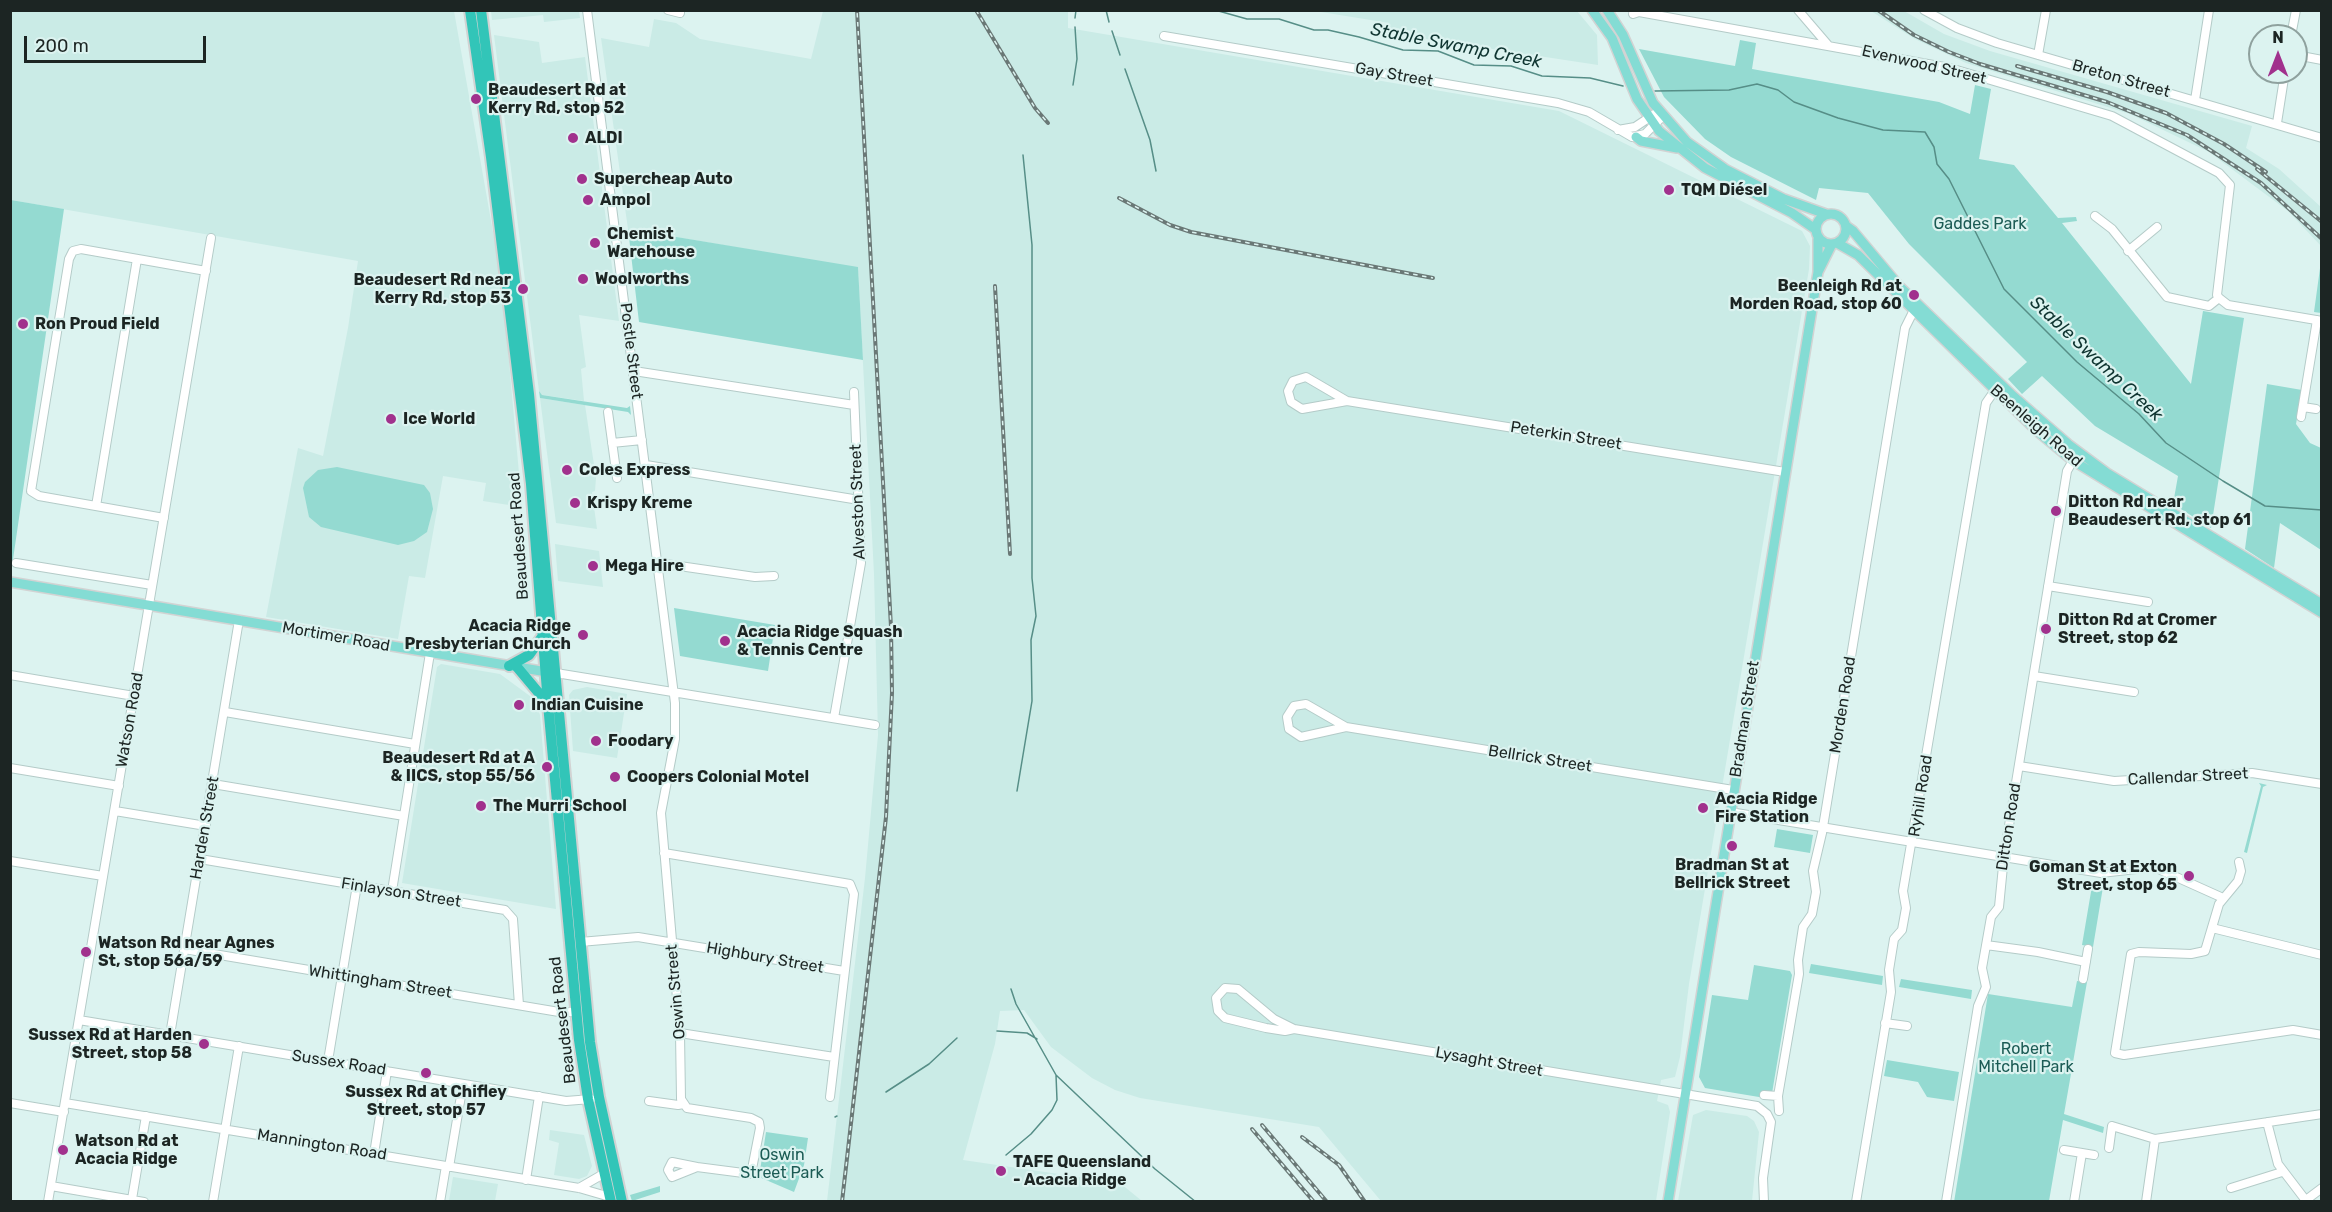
<!DOCTYPE html>
<html>
<head>
<meta charset="utf-8">
<style>
	body { margin:0 }
	#map { position:relative; width:2332px; height:1212px; overflow:hidden; background:#dcf3f0; font-family:Rubik,sans-serif }
	canvas { display:block }
	.frame { position:absolute; inset:0; border:12px solid #1c2523; pointer-events:none }
	.north { position:absolute; left:2248px; top:24px; width:60px; height:60px; box-sizing:border-box; background:#dcf3f0; border:2px solid #8fa19e; border-radius:50%; rotate:0deg; font-size:16px; font-weight:700; line-height:24px; text-align:center; color:#1c2523 }
	.north::after { content:''; display:block; margin:auto; width:21px; height:27px; background:#a1318d; clip-path:polygon(50% 0,100% 100%,50% 72%,0 100%) }
	.scale { position:absolute; left:24px; top:36px; width:182px; height:27px; box-sizing:border-box; border:3px solid #1c2523; border-top:0; padding-left:8px; font-size:18px; line-height:21px; white-space:nowrap; color:#1c2523; -webkit-text-stroke:4px #dcf3f0; paint-order:stroke }
</style>
</head>
<body>
<div id="map">
<canvas width="2332" height="1212"></canvas>
<div class="frame"></div>
<div class="north">N</div>
<div class="scale">200 m</div>
</div>
<script>
const c = document.querySelector('canvas').getContext('2d');
c.lineJoin = 'round';
function paint(path, color) { c.fillStyle = color; c.fill(path, 'evenodd'); }
const poly = rows => new Path2D(rows.map(r => 'M' + r).join(''));
function strokePath(path, color, width, dash) { c.strokeStyle = color; c.lineWidth = width; c.lineCap = dash ? 'butt' : 'round'; c.setLineDash(dash || []); c.stroke(path); }
function label(font, color, halo, rows, align = 'center') {
  c.font = font + ' Rubik,sans-serif'; c.lineWidth = 4.5; c.setLineDash([]); c.textBaseline = 'middle'; c.strokeStyle = halo; c.fillStyle = color; for (const [text, x, y, turn = 0] of rows) {
    c.save(); c.translate(x, y); c.rotate((+turn || 0) * Math.PI / 180); c.textAlign = isNaN(turn) ? turn : align; if (halo) c.strokeText(text, 0, 0); c.fillText(text, 0, 0); c.restore();
  }
}
paint(poly([
	[10,11,454,11,502,283,522,507,483,501,486,483,443,476,425,578,409,576,398,639,266,617,298,448,323,456,348,328,358,261,11,200],
	[491,11,579,11,580,18,544,22,543,15,492,20],
	[823,11,1068,11,1068,28,1559,111,1802,231,1810,246,1809,269,1689,984,1680,1057,1675,1077,1661,1080,1657,1101,1668,1105,1670,1112,1656,1201,1381,1201,1319,1127,1140,1098,1115,1090,1092,1078,1051,1047,1024,1010,1000,1011,995,1044,963,1160,1120,1183,1142,1201,827,1201,865,878,878,735,874,574,858,268,628,229,601,38,649,47,654,19,676,23,700,39,811,59],
	[1315,11,1577,11,1597,35,1598,65,1387,33,1389,23],
	[1871,11,1904,11,1944,34,1990,51,2252,126,2246,148,2279,169,2321,207,2321,246,2288,211,2209,152,2130,114,1966,63,1915,39],
	[494,35,539,42,542,63,585,57,619,321,579,315,586,367,581,369,584,401,542,395,539,391],
	[540,398,585,405,596,478,595,491,592,492,597,529,556,523],
	[555,544,599,551,603,587,558,581],
	[441,664,500,674,534,699,540,715,556,909,402,883,437,667],
	[587,687,627,694,617,758,573,751,569,695,573,690],
	[1706,1110,1747,1116,1754,1121,1759,1132,1752,1201,1678,1201,1693,1115],
	[550,1130,584,1135,592,1166,587,1176,579,1179,554,1175,559,1143,549,1140],
	[453,1177,498,1184,495,1201,449,1201]
]), '#caebe6');
paint(poly([
	[1740,40,1756,43,1752,69,1939,102,1970,114,1975,85,1991,89,1979,159,2014,165,2058,218,2076,217,2077,221,2062,223,2191,384,2203,311,2244,318,2211,528,2173,504,2178,476,2095,426,2042,376,2022,394,2008,379,2027,362,1909,244,1868,193,1819,188,1816,200,1731,157,1705,139,1664,97,1639,49,1735,66],
	[11,200,64,209,11,573,10,200],
	[628,229,858,267,863,360,639,322],
	[2321,261,2321,313,2314,312],
	[2267,384,2302,390,2296,424,2310,443,2321,448,2321,550,2280,523,2274,568,2245,549],
	[539,391,542,395,627,408,630,406,631,415,628,412,540,398],
	[337,467,424,485,430,493,433,509,427,532,414,541,398,545,321,527,309,517,303,488,305,482,318,470],
	[674,608,775,625,768,671,680,656],
	[2259,783,2267,785,2263,787,2247,853,2244,852,2261,786],
	[1777,829,1813,835,1810,853,1774,847],
	[2093,880,2104,881,2093,947,2082,945],
	[1811,964,1883,976,1882,985,1809,973],
	[1754,965,1790,971,1792,975,1771,1099,1705,1088,1699,1077,1712,995,1748,1000],
	[1901,979,1972,990,1971,999,1899,987],
	[2077,981,2087,982,2064,1114,2104,1127,2103,1133,2063,1120,2049,1201,1954,1202,1988,994,2072,1007],
	[1887,1060,1959,1072,1954,1101,1927,1097,1918,1082,1884,1076],
	[766,1132,808,1138,804,1165,794,1192,759,1177],
	[660,1186,660,1192,632,1201,630,1195]
]), '#94dad1');
strokePath(poly([
	[1106,10,1109,22],
	[1215,10,1247,19,1279,19,1314,30,1328,30,1359,37,1403,50,1438,51,1474,65,1511,66,1542,76,1590,78,1623,86],
	[1075,18,1076,10],
	[1112,31,1120,55],
	[1125,69,1150,140,1156,171],
	[1073,85,1077,59,1075,27],
	[1655,91,1729,90,1757,84,1778,90,1794,102,1838,118,1883,130,1925,132,1934,147,1937,164,1949,179,2004,289,2077,362,2139,414,2166,443,2223,481,2265,506,2322,510],
	[1017,791,1032,701,1031,640,1036,616,1032,578,1032,245,1023,155],
	[1011,989,1016,1004,1056,1075,1155,1169,1196,1202],
	[997,1031,1027,1033,1037,1039],
	[886,1092,929,1064,957,1038],
	[835,1117,837,1116],
	[1006,1155,1031,1134,1052,1110,1057,1100,1056,1075]
]), '#568e87', 1.5);
const minor = poly([
	[587,10,675,703,675,739,661,813,680,1033,681,1099,687,1108,751,1118,759,1122,760,1128,751,1174,697,1167,672,1177,668,1170,672,1162,697,1167],
	[668,10,680,13],
	[1798,10,1828,45],
	[1924,10,1957,28,1997,43,2322,138],
	[1633,14,1639,12,1950,68,2112,116,2219,173,2230,185,2217,295,2219,298,2228,305,2322,321],
	[1164,36,1558,103,1589,112,1632,137,1645,134,1663,116],
	[2291,36,2296,10],
	[2038,55,2046,10],
	[2296,55,2322,60],
	[2195,100,2209,10],
	[2277,123,2285,72],
	[1618,130,1635,127,1659,111],
	[2095,216,2112,229,2167,297,2209,306,2219,298],
	[2128,251,2157,227],
	[634,371,854,405],
	[1347,401,1302,409,1291,402,1288,391,1293,381,1306,377,1347,401,1785,472],
	[2303,407,2316,409],
	[608,412,617,478],
	[2301,417,2317,320],
	[612,443,642,440],
	[646,465,859,500],
	[96,506,137,259],
	[164,518,39,496,31,491,69,259,73,251,81,249,206,271],
	[16,563,152,585],
	[659,563,755,577,774,576],
	[2048,586,2148,602],
	[556,673,875,725],
	[10,675,134,696],
	[2034,676,2134,692],
	[225,712,415,744],
	[834,718,861,563,854,392],
	[1346,727,1306,704,1294,706,1287,717,1289,729,1301,737,1346,727,1733,790],
	[2019,766,2114,781,2252,773,2322,784],
	[10,768,119,786],
	[213,784,404,816],
	[115,811,206,826],
	[1730,812,2101,873,2154,867,2223,898],
	[664,853,850,884,854,894,830,1097],
	[200,859,505,910,513,919,519,1005],
	[10,861,103,876],
	[2239,862,2241,871,2238,881,2219,904,2205,951,2191,954,2139,952,2131,954,2115,1053,2124,1055,2293,1030,2322,1035],
	[392,891,430,653],
	[2212,928,2322,955],
	[580,942,638,937,844,971],
	[1986,945,2038,952,2086,962],
	[184,949,559,1012,576,1012],
	[2083,979,2088,949],
	[79,1020,566,1101,591,1099],
	[1885,1023,1907,1026],
	[1294,1029,1274,1019,1238,989,1225,988,1216,998,1218,1011,1225,1018,1266,1028,1285,1031,1294,1029,1757,1106,1767,1114,1771,1122,1763,1178,1764,1202],
	[680,1033,834,1057],
	[170,1035,239,620],
	[328,1061,357,885],
	[1764,1095,1778,1096],
	[649,1101,678,1105,683,1104],
	[10,1103,64,1112],
	[65,1103,579,1188,610,1197],
	[1779,1111,1778,1096,1799,974,1798,960,1803,927,1812,914,1816,892,1813,871,1822,833,1905,328,1913,312],
	[2267,1122,2278,1164,2307,1202],
	[2109,1148,2112,1126,2155,1139,2322,1114],
	[2064,1150,2094,1155],
	[374,1154,387,1071],
	[449,1167,463,1084],
	[526,1180,539,1096],
	[51,1186,144,1202],
	[579,1188,605,1173],
	[2231,1188,2282,1172],
	[132,1199,146,1116],
	[2306,1200,2322,1188],
	[48,1202,211,238],
	[213,1202,239,1046],
	[440,1202,446,1166],
	[1856,1202,1891,992,1889,970,1894,939,1902,930,1906,908,1903,891,1986,403,1995,390],
	[1946,1202,1978,1006,1986,987,1982,968,1991,917,1999,907,2004,856,2067,471,2078,452],
	[2074,1202,2082,1153],
	[2146,1202,2155,1139]
]);
const major = poly([
	[1592,10,1612,38,1637,99,1659,131,1705,168,1792,213,1815,229],
	[1607,10,1623,35,1653,103,1687,142,1725,169,1784,199,1826,214],
	[1636,137,1641,141,1677,148],
	'1816 229a15 15 0 1 1 30 0a15 15 0 1 1-30 0Z',
	[1846,226,1853,231,1900,287,2013,396,2068,444,2107,473,2322,604],
	[1837,243,1858,255,2037,431,2072,460,2322,613],
	[1818,272,1832,244],
	[10,582,553,673],
	[1668,1202,1818,272,1818,239]
]);
const highway = poly([
	[470,10,491,157,531,484,548,704,579,1040,588,1099,611,1202],
	[481,10,529,394,590,1042,599,1097,622,1202],
	[509,666,529,655,542,637],
	[517,667,548,704]
]);
strokePath(minor, '#b4cbc8', 10);
strokePath(major, '#d2d3d3', 12);
strokePath(highway, '#d2d3d3', 14);
strokePath(minor, '#fff', 8);
strokePath(major, '#84dcd4', 9);
strokePath(highway, '#32c5b8', 10);
const rail = poly([
	[976,10,1035,108,1048,123],
	[1878,10,1914,35,1949,52,1980,64,2107,102,2187,135,2261,183,2322,239],
	[2017,66,2107,92,2166,113,2224,144,2266,172],
	[2257,169,2322,222],
	[1119,198,1170,225,1191,232,1433,278],
	[995,286,1010,554],
	[1262,1125,1327,1202],
	[1252,1129,1314,1202],
	[1302,1137,1339,1165,1365,1202],
	[842,1202,886,817,892,693,891,627,857,10]
]);
strokePath(rail, '#6a7876', 4);
strokePath(rail, '#dcf3f0', 1.5, [4.5]);
for (const [x, y, r, color] of [
	[476,99,6,"#a1318d"],
	[573,138,6,"#a1318d"],
	[582,179,6,"#a1318d"],
	[1669,190,6,"#a1318d"],
	[588,200,6,"#a1318d"],
	[595,243,6,"#a1318d"],
	[583,279,6,"#a1318d"],
	[523,289,6,"#a1318d"],
	[1914,295,6,"#a1318d"],
	[23,324,6,"#a1318d"],
	[391,419,6,"#a1318d"],
	[567,470,6,"#a1318d"],
	[575,503,6,"#a1318d"],
	[2056,511,6,"#a1318d"],
	[593,566,6,"#a1318d"],
	[2046,629,6,"#a1318d"],
	[583,635,6,"#a1318d"],
	[725,641,6,"#a1318d"],
	[519,705,6,"#a1318d"],
	[596,741,6,"#a1318d"],
	[547,767,6,"#a1318d"],
	[615,777,6,"#a1318d"],
	[481,806,6,"#a1318d"],
	[1703,808,6,"#a1318d"],
	[1732,846,6,"#a1318d"],
	[2189,876,6,"#a1318d"],
	[86,952,6,"#a1318d"],
	[204,1044,6,"#a1318d"],
	[426,1073,6,"#a1318d"],
	[63,1150,6,"#a1318d"],
	[1001,1171,6,"#a1318d"]
]) { const dot = new Path2D(); dot.arc(x, y, r, 0, 2 * Math.PI); c.fillStyle = color; c.fill(dot); strokePath(dot, '#dcf3f0', 2); }
label('16px', '#1c2523', '#dcf3f0', [
	["Evenwood Street",1924,65,13],
	["Gay Street",1394,75,10],
	["Breton Street",2121,79,16],
	["Postle Street",631,351,83],
	["Beenleigh Road",2036,426,41],
	["Peterkin Street",1566,436,9],
	["Alveston Street",858,502,-92],
	["Beaudesert Road",519,536,-94],
	["Mortimer Road",336,637,10],
	["Morden Road",1843,705,-81],
	["Bradman Street",1745,719,-81],
	["Watson Road",130,720,-80],
	["Bellrick Street",1540,759,9],
	["Callendar Street",2188,777,-3],
	["Ryhill Road",1921,796,-81],
	["Ditton Road",2009,827,-81],
	["Harden Street",205,828,-80],
	["Finlayson Street",401,893,9],
	["Highbury Street",765,958,10],
	["Whittingham Street",380,982,9],
	["Oswin Street",676,992,-95],
	["Beaudesert Road",563,1020,-97],
	["Lysaght Street",1489,1062,10],
	["Sussex Road",339,1063,9],
	["Mannington Road",322,1145,9]
]);
label('bold 16px', '#1c2523', '#dcf3f0', [
	["Beaudesert Rd at",488,90],
	["Kerry Rd, stop 52",488,108],
	["ALDI",585,138],
	["Supercheap Auto",594,179],
	["TQM Diésel",1681,190],
	["Ampol",600,200],
	["Chemist",607,234],
	["Warehouse",607,252],
	["Woolworths",595,279],
	["Beaudesert Rd near",511,280,"right"],
	["Kerry Rd, stop 53",511,298,"right"],
	["Beenleigh Rd at",1902,286,"right"],
	["Morden Road, stop 60",1902,304,"right"],
	["Ron Proud Field",35,324],
	["Ice World",403,419],
	["Coles Express",579,470],
	["Ditton Rd near",2068,502],
	["Beaudesert Rd, stop 61",2068,520],
	["Krispy Kreme",587,503],
	["Mega Hire",605,566],
	["Ditton Rd at Cromer",2058,620],
	["Street, stop 62",2058,638],
	["Acacia Ridge",571,626,"right"],
	["Presbyterian Church",571,644,"right"],
	["Acacia Ridge Squash",737,632],
	["& Tennis Centre",737,650],
	["Indian Cuisine",531,705],
	["Foodary",608,741],
	["Beaudesert Rd at A",535,758,"right"],
	["& IICS, stop 55/56",535,776,"right"],
	["Coopers Colonial Motel",627,777],
	["Acacia Ridge",1715,799],
	["Fire Station",1715,817],
	["The Murri School",493,806],
	["Bradman St at",1732,865,"center"],
	["Bellrick Street",1732,883,"center"],
	["Goman St at Exton",2177,867,"right"],
	["Street, stop 65",2177,885,"right"],
	["Watson Rd near Agnes",98,943],
	["St, stop 56a/59",98,961],
	["Sussex Rd at Harden",192,1035,"right"],
	["Street, stop 58",192,1053,"right"],
	["Sussex Rd at Chifley",426,1092,"center"],
	["Street, stop 57",426,1110,"center"],
	["Watson Rd at",75,1141],
	["Acacia Ridge",75,1159],
	["TAFE Queensland",1013,1162],
	["- Acacia Ridge",1013,1180]
], 'left');
label('16px', '#1b5b54', '#dcf3f0', [
	["Gaddes Park",1980,224],
	["Robert",2026,1049],
	["Mitchell Park",2026,1067],
	["Oswin",782,1155],
	["Street Park",782,1173]
]);
label('italic 18px', '#0e3430', '#dcf3f0', [
	["Stable Swamp Creek",1456,46,11],
	["Stable Swamp Creek",2096,359,43]
]);
</script>
</body>
</html>
